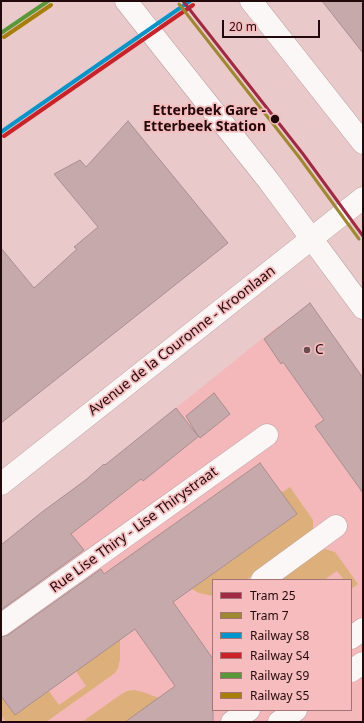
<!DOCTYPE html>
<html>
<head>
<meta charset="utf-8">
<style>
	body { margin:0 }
	#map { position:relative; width:364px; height:723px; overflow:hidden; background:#eac9ca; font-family:"Noto Sans",sans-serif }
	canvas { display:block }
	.frame { position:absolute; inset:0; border:2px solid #22090b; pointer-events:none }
	.legend { position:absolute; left:212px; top:579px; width:140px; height:132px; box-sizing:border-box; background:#f7bcbd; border:1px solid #a27476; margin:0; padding:5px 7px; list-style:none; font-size:12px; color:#22090b }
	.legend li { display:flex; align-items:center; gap:8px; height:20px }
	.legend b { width:20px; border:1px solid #a27476 }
	.scale { position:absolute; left:222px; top:20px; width:98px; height:18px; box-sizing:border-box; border:2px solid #22090b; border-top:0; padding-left:5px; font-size:12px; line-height:14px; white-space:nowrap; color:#22090b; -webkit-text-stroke:3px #f7bcbd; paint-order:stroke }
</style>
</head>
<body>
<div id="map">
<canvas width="364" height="723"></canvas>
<div class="frame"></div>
<ul class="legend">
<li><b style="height:5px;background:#a12944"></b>Tram 25</li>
<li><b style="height:5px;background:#9d8a30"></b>Tram 7</li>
<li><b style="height:5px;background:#0096cb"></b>Railway S8</li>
<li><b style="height:5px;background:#cb2127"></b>Railway S4</li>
<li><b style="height:5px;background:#599839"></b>Railway S9</li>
<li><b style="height:5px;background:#a77e08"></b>Railway S5</li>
</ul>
<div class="scale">20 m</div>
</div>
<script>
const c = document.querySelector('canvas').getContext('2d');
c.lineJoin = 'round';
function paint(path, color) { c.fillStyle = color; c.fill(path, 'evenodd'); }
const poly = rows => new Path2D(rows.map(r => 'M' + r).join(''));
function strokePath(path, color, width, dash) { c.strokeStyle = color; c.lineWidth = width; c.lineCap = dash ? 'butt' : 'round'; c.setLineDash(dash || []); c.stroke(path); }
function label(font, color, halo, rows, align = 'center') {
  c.font = font + ' "Noto Sans",sans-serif'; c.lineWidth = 3.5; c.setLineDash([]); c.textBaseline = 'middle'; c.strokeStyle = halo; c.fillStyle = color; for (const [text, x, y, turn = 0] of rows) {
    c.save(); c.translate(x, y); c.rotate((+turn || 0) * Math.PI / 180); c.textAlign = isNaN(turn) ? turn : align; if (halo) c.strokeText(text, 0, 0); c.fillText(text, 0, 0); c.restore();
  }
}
paint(poly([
	[310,303,363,378,363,722,1,722,1,545,49,507,50,508,104,464,105,465,263,338,278,326,279,327],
	[213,580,351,580,351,710,213,710]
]), '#f4b8ba');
paint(poly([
	[290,487,313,520,313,530,311,534,246,580,213,580,213,596,199,593,192,589,297,514,281,493],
	[325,549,335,552,358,584,351,589,351,580,344,580,337,571,324,580,279,580,321,551],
	[120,640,120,660,118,668,115,673,46,722,6,722,1,715,1,699,3,698,15,715,49,691,59,705,86,686,76,671],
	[134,690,143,692,159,698,125,722,82,722,120,695,127,691]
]), '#ddaf7a');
const building = poly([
	[322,1,363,1,363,53,322,1],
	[128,121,228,243,1,423,1,248,34,288,77,249,74,247,98,227,54,174,80,160,86,167,128,121],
	[310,303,363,378,363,493,315,426,324,420,283,362,281,364,264,339,310,303],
	[214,393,230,414,200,438,199,436,143,481,141,479,71,534,84,550,1,610,1,545,42,512,87,479,104,464,105,465,176,408,198,436,186,416,214,393],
	[260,463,297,514,173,602,213,659,213,722,125,722,175,686,135,629,15,715,1,696,1,637,8,635,101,569,104,574,260,463]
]);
paint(building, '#c6aaab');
strokePath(building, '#a98e8f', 1);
const pedestrian = poly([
	[351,638,363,629],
	[232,722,249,710]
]);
const minor = poly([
	[262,580,336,526],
	[1,625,267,435],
	[351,671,363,663],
	[279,722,296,710]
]);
const secondary = poly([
	[1,484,363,198]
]);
const primary = poly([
	[126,1,268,180,363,308],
	[251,1,363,143]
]);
strokePath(pedestrian, '#b89d9e', 23);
strokePath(minor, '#b89d9e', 23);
strokePath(secondary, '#b89d9e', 23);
strokePath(primary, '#b89d9e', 23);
strokePath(pedestrian, '#fcf7f7', 22);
strokePath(minor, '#fcf7f7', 22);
strokePath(secondary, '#fcf7f7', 22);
strokePath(primary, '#fcf7f7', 22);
strokePath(poly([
	[1,132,190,1]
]), '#0096cb', 4);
strokePath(poly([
	[4,136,193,5]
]), '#cb2127', 4);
strokePath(poly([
	[1,33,48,1]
]), '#599839', 4);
strokePath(poly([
	[4,37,51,5]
]), '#a77e08', 4);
strokePath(poly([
	[183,1,303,154,363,236]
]), '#a12944', 3);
strokePath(poly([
	[179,4,299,157,359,239]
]), '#9d8a30', 3);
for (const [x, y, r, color] of [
	[275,119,5,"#22090b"],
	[307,350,4,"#684c4e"]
]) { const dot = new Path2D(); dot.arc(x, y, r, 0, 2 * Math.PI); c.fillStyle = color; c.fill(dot); strokePath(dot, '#f7bcbd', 1.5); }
label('bold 14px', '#22090b', '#f7bcbd', [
	["Etterbeek Gare -",266,111],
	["Etterbeek Station",266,127]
], 'right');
label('14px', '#22090b', '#f7bcbd', [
	["Avenue de la Couronne - Kroonlaan",182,341,-38],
	["Rue Lise Thiry - Lise Thirystraat",134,530,-36]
]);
label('14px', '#22090b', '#f7bcbd', [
	["C",315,350]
], 'left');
</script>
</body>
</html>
